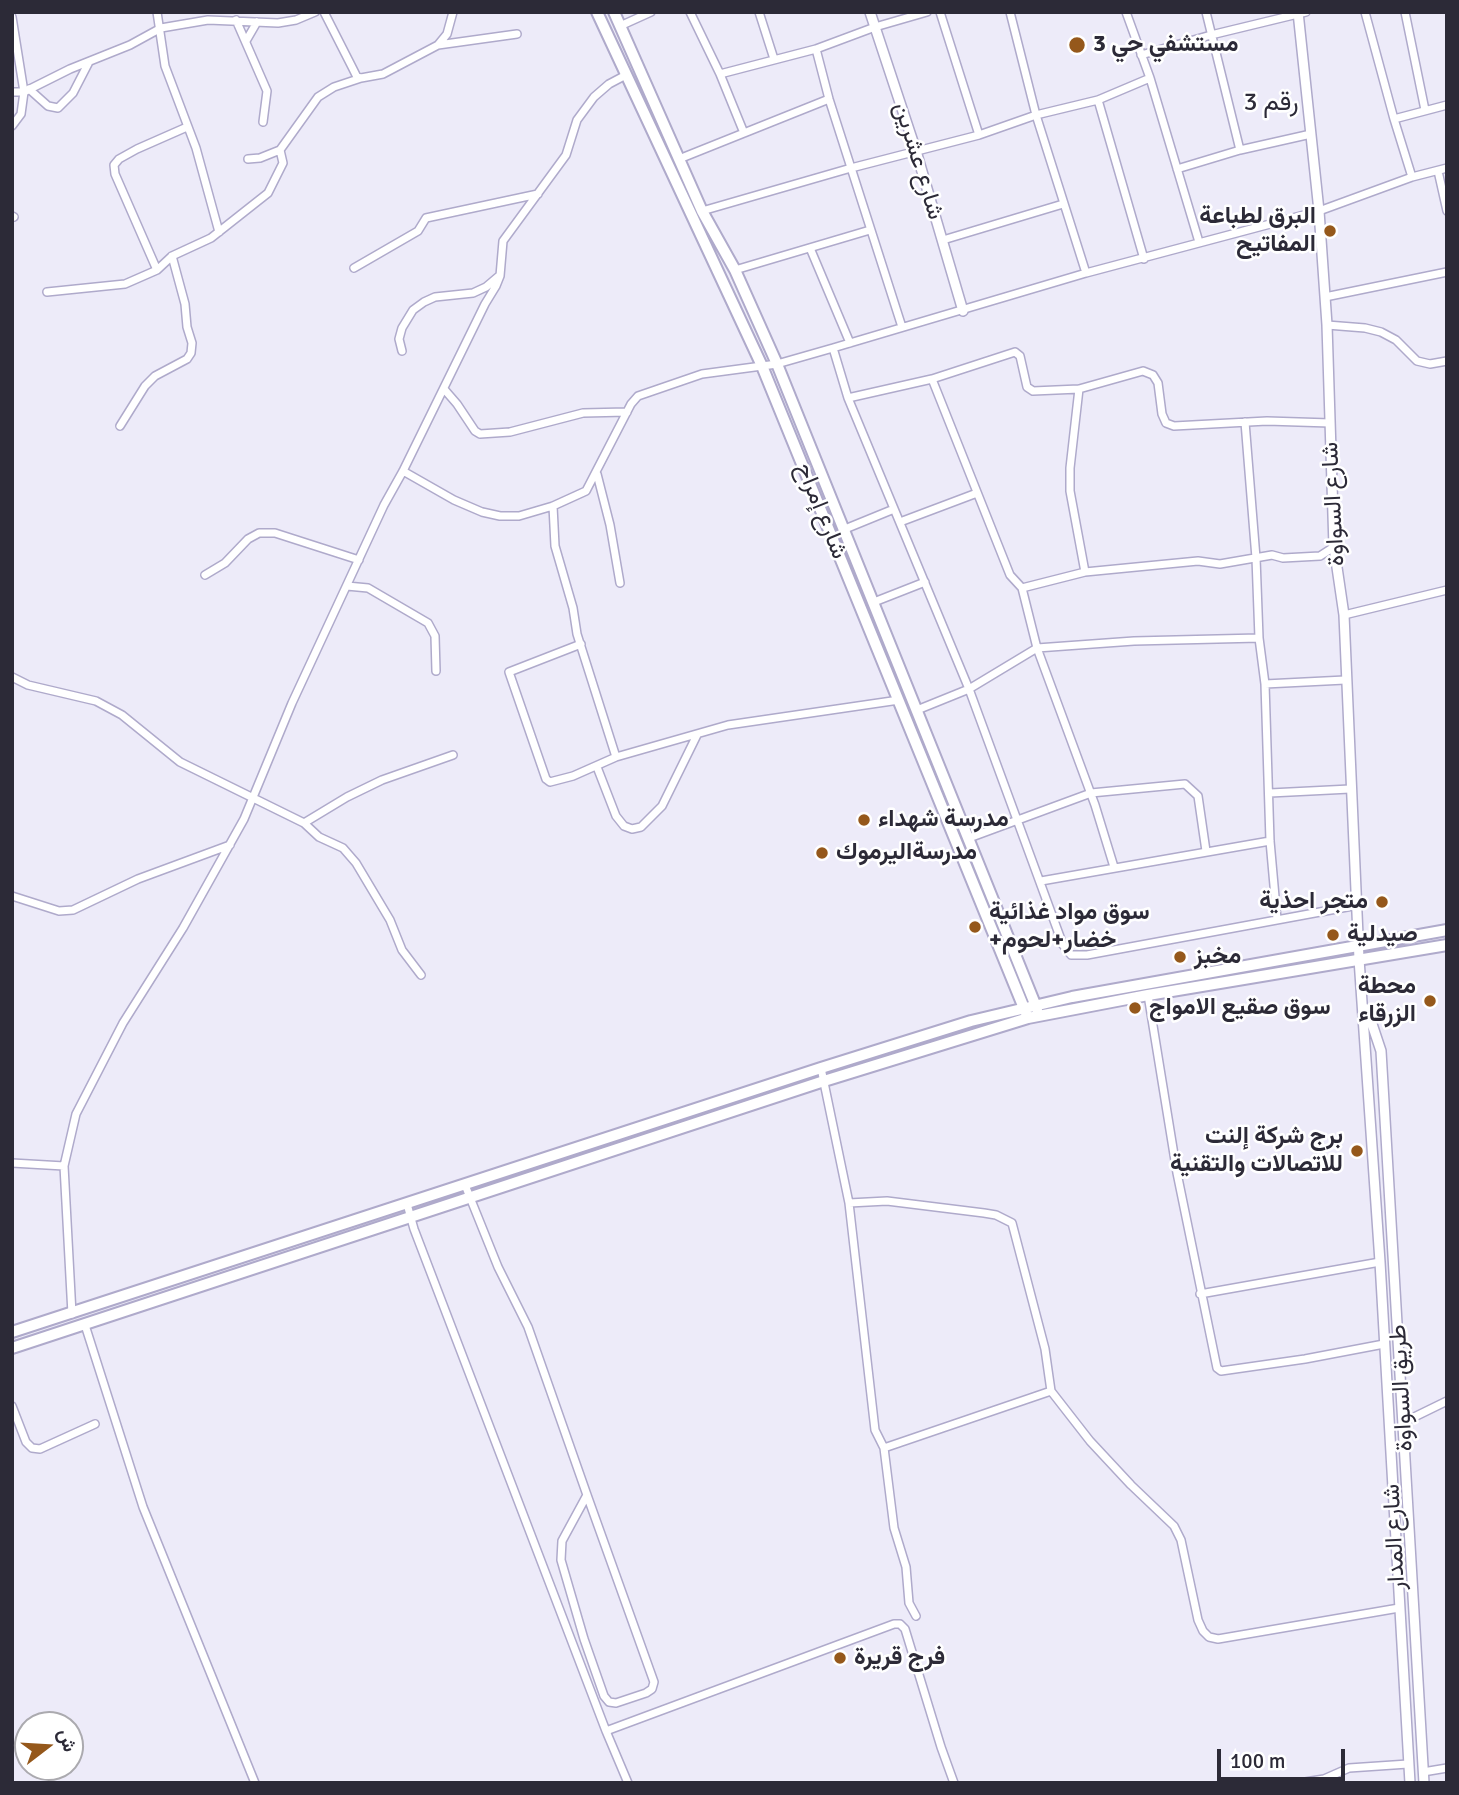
<!DOCTYPE html>
<html>
<head>
<meta charset="utf-8">
<style>
	body { margin:0 }
	#map { position:relative; width:1459px; height:1795px; overflow:hidden; background:#edebf9; font-family:Signika,Vazirmatn,sans-serif }
	canvas { display:block }
	.frame { position:absolute; inset:0; border:14px solid #2c2a37; pointer-events:none }
	.north { position:absolute; left:14px; top:1711px; width:70px; height:70px; box-sizing:border-box; background:#fff; border:2px solid #abaaaf; border-radius:50%; rotate:73deg; font-size:19px; font-weight:700; line-height:28px; text-align:center; color:#2c2a37 }
	.north::after { content:''; display:block; margin:auto; width:24px; height:32px; background:#95581b; clip-path:polygon(50% 0,100% 100%,50% 72%,0 100%) }
	.scale { position:absolute; left:1217px; top:1749px; width:128px; height:32px; box-sizing:border-box; border:4px solid #2c2a37; border-top:0; padding-left:9px; font-size:21px; line-height:24px; white-space:nowrap; color:#2c2a37; -webkit-text-stroke:5px #fff; paint-order:stroke }
</style>
</head>
<body>
<div id="map">
<canvas width="1459" height="1795"></canvas>
<div class="frame"></div>
<div class="north">ش</div>
<div class="scale">100 m</div>
</div>
<script>
const c = document.querySelector('canvas').getContext('2d');
c.lineJoin = 'round';
const poly = rows => new Path2D(rows.map(r => 'M' + r).join(''));
function strokePath(path, color, width, dash) { c.strokeStyle = color; c.lineWidth = width; c.lineCap = dash ? 'butt' : 'round'; c.setLineDash(dash || []); c.stroke(path); }
function label(font, color, halo, rows, align = 'center') {
  c.font = font + ' Signika,Vazirmatn,sans-serif'; c.lineWidth = 5; c.setLineDash([]); c.textBaseline = 'middle'; c.strokeStyle = halo; c.fillStyle = color; for (const [text, x, y, turn = 0] of rows) {
    c.save(); c.translate(x, y); c.rotate((+turn || 0) * Math.PI / 180); c.textAlign = isNaN(turn) ? turn : align; if (halo) c.strokeText(text, 0, 0); c.fillText(text, 0, 0); c.restore();
  }
}
const minor = poly([
	[157,12,165,66,196,148,219,232],
	[324,12,352,67,357,77,361,78],
	[690,12,720,74,744,133],
	[759,12,774,59],
	[940,12,979,135],
	[1010,12,1036,115,1086,273],
	[1126,12,1150,78,1199,242],
	[1206,12,1240,150],
	[1365,12,1394,119,1412,177],
	[1405,12,1425,110],
	[12,17,24,92,21,114,12,126],
	[236,20,267,91,263,122],
	[620,26,651,12],
	[246,41,257,22],
	[438,45,517,34],
	[816,49,829,99,902,327],
	[1141,55,1211,35,1306,12],
	[720,74,816,49,875,27,927,12],
	[29,89,48,106,58,108,73,93,89,62],
	[12,92,24,92,70,69,130,45,161,28,208,20,278,23,296,20,315,12],
	[1098,100,1144,259],
	[1394,119,1447,105],
	[248,159,260,158,280,150],
	[679,159,829,99],
	[1177,169,1240,150,1311,134],
	[1438,171,1447,211],
	[702,211,851,168,979,135,1036,115,1098,100,1150,78],
	[12,216,14,217],
	[943,240,1063,204],
	[810,248,850,343],
	[354,268,418,231,426,218,538,194],
	[157,270,115,174,114,165,119,159,137,149,187,127],
	[735,270,870,230],
	[47,292,125,284,157,270,172,256,211,238,268,193,283,163,280,150,318,97,334,87,361,78,383,74,438,45,447,34,453,12],
	[1325,297,1447,272],
	[1327,325,1365,328,1381,332,1396,340,1417,361,1430,364,1447,361],
	[833,348,848,398,969,689,1063,945,1071,955,1087,955,1358,905],
	[402,351,399,339,402,328,413,310,424,302,435,297,473,293,486,287,499,276],
	[932,379,1015,352,1020,356,1027,387,1033,391,1079,389,1143,371,1153,375,1158,383,1162,414,1166,423,1174,426,1267,421,1330,423],
	[444,389,457,404,475,431,480,434,510,432,583,413,627,412],
	[1079,389,1070,468,1070,491,1085,572],
	[848,398,932,379,1010,575,1022,588,1037,648,1095,805,1114,867],
	[1245,422,1256,558,1259,638,1265,684,1270,841,1277,919],
	[120,426,145,386,155,376,187,359,191,353,192,343,187,327,185,304,172,256],
	[403,471,454,500,482,512,500,516,519,516,553,506,586,491,631,404,638,396,702,374,777,364,833,348,1086,273,1319,211,1412,177,1447,168],
	[597,474,610,525,620,583],
	[553,506,555,546,573,608,577,634,616,757],
	[900,522,977,493],
	[845,529,894,509],
	[205,575,225,563,248,539,259,533,275,533,359,560],
	[347,586,368,588,428,623,435,636,436,671],
	[1022,588,1085,572,1198,561,1220,564,1272,555,1283,558,1320,556,1334,547],
	[874,602,925,582],
	[1344,615,1447,590],
	[581,644,509,672,546,779,550,782,573,776,616,757,728,725,899,700],
	[12,677,28,685,96,701,122,715,180,762,304,823,347,797,382,780,453,755],
	[1265,684,1345,680],
	[917,710,969,689,1037,648,1134,641,1259,638],
	[597,767,616,816,624,826,632,829,641,827,662,806,697,735],
	[1270,793,1350,789],
	[304,823,319,837,343,848,356,863,390,920,402,950,421,975],
	[969,838,1091,793,1185,784,1198,796,1206,851],
	[1041,881,1270,841],
	[12,896,59,911,73,910,138,879,230,845],
	[1148,995,1177,1173,1217,1368,1221,1371,1305,1359,1384,1344],
	[821,1068,849,1203,875,1430,884,1448,894,1528,906,1567,909,1603,916,1616],
	[12,1163,64,1166],
	[465,1185,498,1267,528,1327,587,1495,654,1682,652,1689,646,1693,616,1703,609,1702,604,1696,584,1639,561,1560,562,1541,587,1495],
	[849,1203,887,1201,984,1213,996,1215,1012,1223,1045,1349,1051,1391],
	[407,1204,414,1229,606,1731,628,1783],
	[1200,1294,1380,1262],
	[72,1314,64,1166,76,1114,123,1023,183,928,244,819,292,703,384,505,403,471,485,304,496,286,500,276,503,241,566,155,577,120,594,97,609,84,626,75],
	[85,1325,143,1507,255,1783],
	[12,1406,26,1442,32,1448,40,1449,95,1424],
	[1404,1422,1447,1401],
	[884,1448,1051,1391,1090,1441,1131,1485,1174,1526,1181,1540,1198,1620,1203,1631,1209,1637,1218,1639,1399,1608],
	[606,1731,894,1624,900,1624,905,1629,941,1747,954,1783],
	[1423,1772,1447,1768],
	[1299,1783,1324,1779,1349,1768,1408,1764]
]);
const tertiary = poly([
	[870,12,916,151,963,311],
	[1298,12,1319,211,1327,325,1334,547,1344,615,1359,959,1380,1262,1410,1783],
	[1367,1009,1381,1051,1424,1783]
]);
const primary = poly([
	[597,12,762,366,1026,1013],
	[614,12,702,211,735,270,777,364,1037,1009],
	[12,1332,821,1068,971,1021,1072,997,1447,930],
	[12,1348,824,1081,1028,1018,1148,995,1447,945]
]);
strokePath(minor, '#afaacb', 10);
strokePath(tertiary, '#afaacb', 12);
strokePath(primary, '#afaacb', 14);
strokePath(minor, '#fff', 7);
strokePath(tertiary, '#fff', 9);
strokePath(primary, '#fff', 10);
for (const [x, y, r, color] of [
	[1077,45,9,"#95581b"],
	[1330,231,7,"#95581b"],
	[864,820,7,"#95581b"],
	[822,853,7,"#95581b"],
	[1382,902,7,"#95581b"],
	[975,927,7,"#95581b"],
	[1333,935,7,"#95581b"],
	[1180,957,7,"#95581b"],
	[1430,1001,7,"#95581b"],
	[1135,1008,7,"#95581b"],
	[1357,1151,7,"#95581b"],
	[840,1658,7,"#95581b"]
]) { const dot = new Path2D(); dot.arc(x, y, r, 0, 2 * Math.PI); c.fillStyle = color; c.fill(dot); strokePath(dot, '#fff', 2.5); }
label('bold 24px', '#2c2a37', '#fff', [
	["مستشفي حي 3",1093,45],
	["البرق لطباعة",1316,217,"right"],
	["المفاتيح",1316,245,"right"],
	["مدرسة شهداء",878,820],
	["مدرسةاليرموك",836,853],
	["متجر احذية",1368,902,"right"],
	["سوق مواد غذائية",989,913],
	["+خضار+لحوم",989,941],
	["صيدلية",1347,935],
	["مخبز",1194,957],
	["محطة",1416,987,"right"],
	["الزرقاء",1416,1015,"right"],
	["سوق صقيع الامواج",1149,1008],
	["برج شركة إلنت",1343,1137,"right"],
	["للاتصالات والتقنية",1343,1165,"right"],
	["فرج قريرة",854,1658]
], 'left');
label('24px', '#2c2a37', '#fff', [
	["شارع عشرين",918,161,73],
	["شارع السواوة",1334,504,-93],
	["شارع إمراح",821,511,68],
	["طريق السواوة",1402,1388,-93],
	["شارع المدار",1395,1537,-93]
]);
label('26px', '#2c2a37', '#fff', [
	["رقم 3",1271,103]
]);
</script>
</body>
</html>
